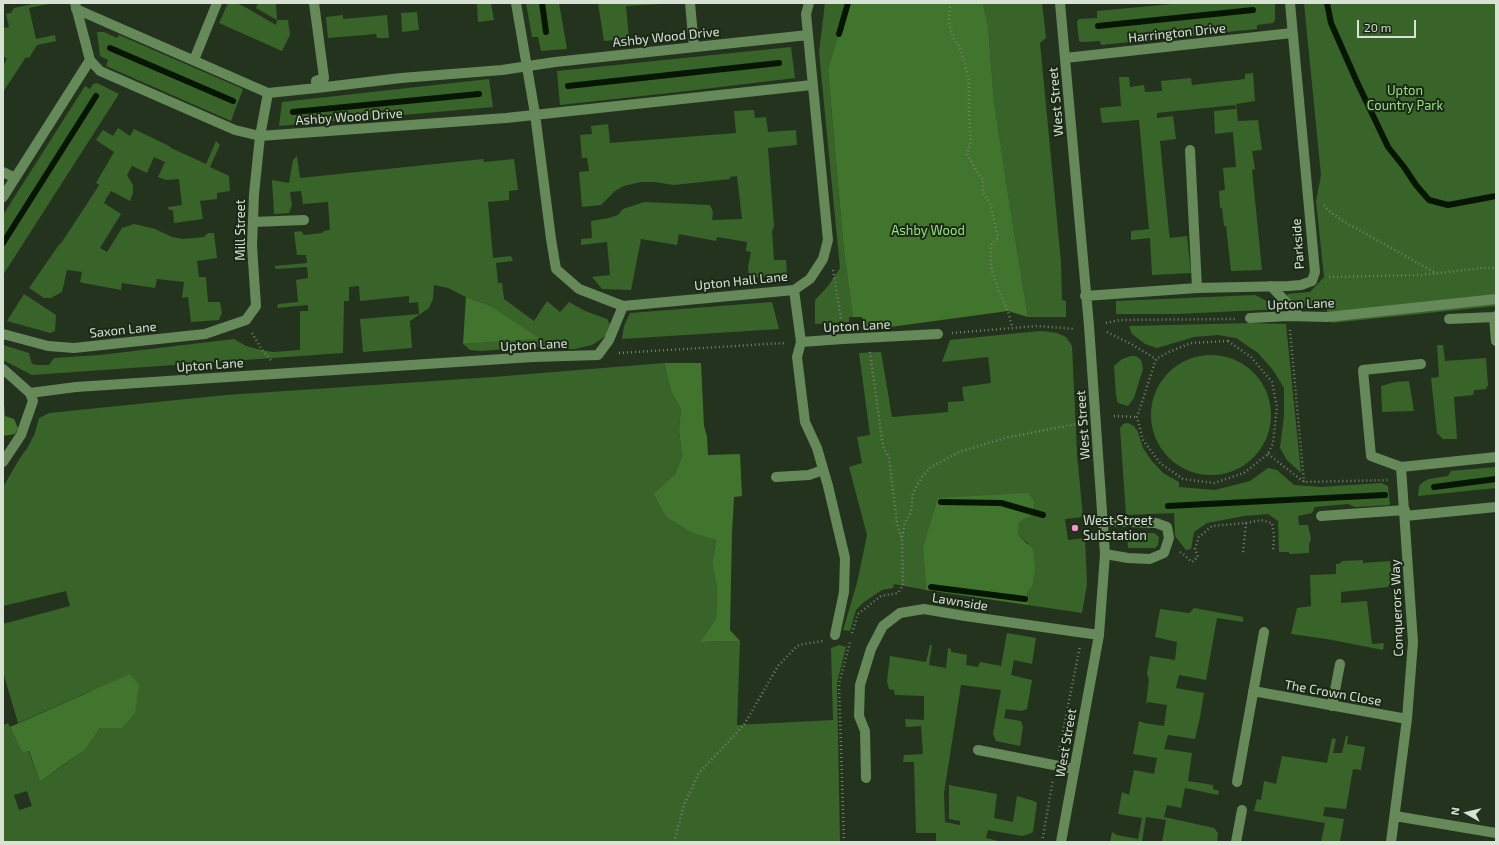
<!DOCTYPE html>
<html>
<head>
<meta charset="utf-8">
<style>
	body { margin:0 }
	#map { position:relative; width:1499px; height:845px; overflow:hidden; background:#23331e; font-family:"Exo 2",sans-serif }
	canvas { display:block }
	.frame { position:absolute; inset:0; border:4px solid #d7e1d4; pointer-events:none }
	.north { position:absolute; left:1447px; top:793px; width:40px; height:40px; -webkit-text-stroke:3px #1a2915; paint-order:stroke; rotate:278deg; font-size:11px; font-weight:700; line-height:16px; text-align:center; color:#d7e1d4 }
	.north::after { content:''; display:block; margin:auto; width:14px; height:18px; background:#d7e1d4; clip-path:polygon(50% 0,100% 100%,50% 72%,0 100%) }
	.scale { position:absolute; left:1357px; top:20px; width:59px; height:18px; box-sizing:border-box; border:2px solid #d7e1d4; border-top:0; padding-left:5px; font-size:12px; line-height:14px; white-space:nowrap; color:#d7e1d4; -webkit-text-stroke:3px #1a2915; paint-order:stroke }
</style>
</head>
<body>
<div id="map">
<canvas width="1499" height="845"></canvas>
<div class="frame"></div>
<div class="north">N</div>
<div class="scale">20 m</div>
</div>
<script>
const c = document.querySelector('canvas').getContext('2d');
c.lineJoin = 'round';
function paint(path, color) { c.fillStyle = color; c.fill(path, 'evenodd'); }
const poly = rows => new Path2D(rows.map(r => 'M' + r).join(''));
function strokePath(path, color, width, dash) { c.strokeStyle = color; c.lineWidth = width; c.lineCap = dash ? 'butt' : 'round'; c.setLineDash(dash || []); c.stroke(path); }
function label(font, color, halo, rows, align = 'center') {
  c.font = font + ' "Exo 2",sans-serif'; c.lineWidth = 4; c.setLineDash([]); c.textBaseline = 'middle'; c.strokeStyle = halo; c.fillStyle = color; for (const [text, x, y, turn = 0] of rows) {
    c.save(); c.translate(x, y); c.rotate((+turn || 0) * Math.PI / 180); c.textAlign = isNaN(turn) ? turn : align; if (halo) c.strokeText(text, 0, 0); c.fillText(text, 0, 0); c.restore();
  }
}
paint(poly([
	[37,3,48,3,48,4,29,8,36,39,55,35,56,41,37,45,29,58,26,57,3,92,3,66,7,59,3,56,3,28,9,27,6,14,11,13,14,8],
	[228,3,236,3,245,7,276,25,277,20,256,8,258,3,276,3,277,20,288,20,290,35,282,51,219,23],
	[477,3,491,3,494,20,478,22],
	[526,3,559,3,567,49,541,51,538,37,532,37],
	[598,3,620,4,678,3,626,6,629,39,604,41],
	[825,3,866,3,828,71,844,252,853,317,849,317,849,322,815,324,815,300,828,286,840,268,819,52],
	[983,3,1042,3,1046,38,1040,43,1061,262,1062,300,1066,301,1066,317,1028,317,1010,207,994,101,988,26],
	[1183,3,1275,3,1275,20,1273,23,1257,25,1257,29,1101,45,1100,41,1082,42,1079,41,1077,22,1079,19,1097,18,1097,11],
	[1304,3,1496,3,1496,306,1332,323,1327,317,1327,308,1309,307,1289,300,1287,294,1310,292,1324,277,1316,201,1321,175],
	[417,12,419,30,402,32,401,13],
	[343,15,343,19,387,15,389,38,377,38,376,34,328,38,326,17],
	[97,32,104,32,117,38,119,35,243,89,231,121,106,66,108,60,100,56],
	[791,47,795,78,679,92,560,105,557,71],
	[1253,73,1255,101,1236,104,1238,121,1258,120,1262,150,1252,151,1255,169,1252,170,1262,270,1231,271,1226,226,1224,226,1222,208,1220,208,1219,191,1225,190,1223,168,1236,167,1233,132,1215,134,1214,111,1236,109,1235,105,1157,113,1157,118,1173,116,1176,139,1160,141,1169,232,1170,238,1187,236,1191,273,1152,275,1150,238,1131,240,1131,231,1149,229,1139,120,1102,123,1100,108,1121,106,1119,77,1129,77,1130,87,1144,85,1145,92,1162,91,1161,81,1191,78,1192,85,1245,79,1245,74],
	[489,79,493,107,279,126,282,102],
	[97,83,119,94,3,275,3,215,85,86,90,89,93,84],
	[754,110,755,118,766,117,768,132,796,130,797,145,768,148,774,226,772,231,774,260,786,260,787,275,749,278,748,267,751,252,746,251,747,242,717,237,716,241,679,234,677,245,641,239,631,290,602,289,592,277,610,275,607,242,581,245,581,239,592,238,591,221,609,218,618,215,623,209,644,202,710,205,713,212,712,220,742,219,737,176,730,177,730,179,674,185,654,182,641,182,624,186,615,191,601,205,582,207,579,172,589,171,587,158,582,158,580,135,592,134,591,126,608,124,610,143,736,133,734,111],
	[118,128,130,136,134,129,169,146,171,148,206,164,216,141,220,145,210,167,229,176,230,191,217,193,217,199,200,201,203,219,174,223,173,210,169,210,168,207,182,205,179,179,166,180,158,177,165,162,154,157,147,173,132,166,127,175,133,185,133,193,130,201,111,191,107,197,104,203,121,214,100,248,107,252,122,228,134,224,155,229,172,237,183,239,204,237,208,233,214,233,217,258,197,261,199,277,206,277,208,302,220,302,222,313,219,320,191,322,188,297,182,298,184,282,157,279,155,288,122,283,121,290,83,283,80,282,82,272,67,270,62,292,51,298,44,298,29,288,58,246,62,242,96,190,99,185,96,183,114,152,96,140,103,130,113,136],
	[297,156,300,178,483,159,484,162,514,159,518,190,509,191,509,200,488,202,493,258,511,256,513,261,496,263,498,283,502,283,504,299,534,321,547,301,560,312,569,302,585,311,607,319,610,324,606,336,592,345,575,349,556,349,537,347,480,351,470,350,463,344,539,339,491,306,466,297,448,288,434,285,433,299,429,308,410,321,412,348,363,352,360,319,419,314,418,302,409,303,409,296,360,301,359,286,349,287,349,301,344,301,343,353,32,375,3,360,3,345,29,353,32,364,38,365,49,365,54,358,100,355,234,339,246,346,257,349,273,352,300,350,300,311,308,311,308,305,277,308,278,304,298,302,296,280,308,278,307,267,276,269,274,266,307,263,306,255,297,255,294,232,301,231,304,235,322,233,324,231,330,230,328,202,303,204,301,191,290,192,292,205,289,213,274,214,272,180,289,183,293,160],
	[24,294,56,315,55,331,50,333,7,321],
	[1255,295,1282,309,1177,314,1116,314,1116,301],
	[772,302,779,329,622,339,624,326,630,313],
	[1251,323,1286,324,1301,473,1287,460,1280,448,1284,416,1284,388,1273,370,1258,353,1236,338,1218,335,1194,337,1157,348,1145,344,1132,334,1129,326],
	[1042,331,1057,333,1066,337,1072,346,1077,454,1083,517,1065,519,1068,540,1085,538,1087,584,1082,613,1028,605,1027,593,1032,587,1028,543,1019,536,1018,530,1018,524,1024,519,1031,517,1035,503,923,548,926,590,894,584,893,588,882,590,864,602,856,610,850,631,843,630,857,583,867,535,849,467,862,463,857,437,870,435,859,353,881,352,892,417,948,412,948,402,964,401,962,387,991,383,988,357,942,362,950,340,1019,333],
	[1437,345,1443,345,1445,361,1486,358,1488,385,1486,389,1474,390,1473,395,1454,397,1457,439,1443,439,1437,433,1431,378,1439,377],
	'1151 415a60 60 0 1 1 120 0a60 60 0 1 1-120 0Z',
	[1131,356,1136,356,1141,360,1143,369,1134,398,1128,406,1118,403,1116,396,1114,366,1122,359],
	[664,363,671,391,681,409,679,430,682,456,675,474,653,494,666,517,688,531,716,539,712,563,717,588,716,618,700,642,740,641,737,725,833,720,831,648,839,645,846,647,837,683,840,842,3,842,3,725,8,723,22,752,28,750,40,782,85,750,100,728,91,691,18,723,3,672,3,624,70,606,66,591,3,606,3,487,20,458,28,447,35,433,39,418,49,413,226,395,493,377],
	[27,791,32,806,19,810,14,795],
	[1409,381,1414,411,1382,412,1381,386,1395,382],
	[1128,423,1134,426,1138,432,1143,448,1151,460,1163,473,1179,482,1179,487,1215,490,1250,481,1268,468,1277,470,1294,485,1321,487,1381,483,1388,486,1390,505,1355,507,1348,504,1315,507,1312,513,1298,516,1299,525,1308,525,1311,539,1309,544,1309,553,1289,554,1289,552,1279,552,1278,521,1268,514,1244,516,1207,523,1194,532,1191,549,1186,550,1175,536,1174,513,1126,515,1120,428,1123,424],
	[1496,467,1496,488,1418,496,1419,486,1423,482,1429,479,1448,476,1451,471],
	[1127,533,1154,533,1159,537,1158,545,1155,548,1128,548],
	[1363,560,1363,563,1390,561,1392,580,1388,587,1341,592,1341,603,1367,601,1372,644,1384,643,1383,650,1327,639,1291,634,1297,608,1311,606,1310,575,1336,574,1336,564,1339,564,1342,561],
	[1194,608,1243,617,1243,622,1217,618,1206,680,1179,675,1176,688,1204,693,1200,717,1195,739,1168,735,1164,749,1192,753,1188,781,1213,785,1213,789,1219,791,1218,795,1185,788,1181,808,1167,805,1164,817,1214,828,1218,833,1217,842,1162,842,1166,820,1146,817,1142,842,1110,842,1112,832,1117,835,1138,839,1142,818,1118,814,1122,792,1129,795,1134,770,1154,774,1157,758,1133,754,1139,721,1144,723,1164,726,1167,705,1148,702,1146,704,1149,680,1147,674,1150,656,1175,660,1177,642,1155,637,1160,609,1189,613],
	[1007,633,1036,638,1032,664,1014,660,1011,675,1032,680,1027,709,1022,711,1006,709,1004,718,1021,721,1023,727,1020,746,996,741,993,734,1001,690,961,685,944,793,945,822,960,825,960,821,949,819,949,785,997,794,994,818,1013,822,1017,796,1034,801,1037,803,1033,832,1029,834,1022,836,988,830,986,838,1002,842,936,842,936,833,916,833,914,762,903,762,904,755,923,754,921,726,906,727,905,719,924,720,924,696,895,695,894,690,889,689,887,681,890,656,926,662,930,645,932,645,929,665,946,668,948,648,951,649,951,652,967,655,966,665,978,667,980,662,1001,666],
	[1346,736,1348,736,1347,744,1365,747,1361,770,1353,769,1346,809,1325,807,1323,816,1344,819,1340,841,1341,842,1321,842,1325,823,1254,811,1257,799,1261,800,1264,781,1276,784,1282,756,1327,763,1332,738,1336,739,1333,753,1342,753]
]), '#396429');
paint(poly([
	[848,3,983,3,988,26,994,101,1010,207,1028,317,1008,311,868,330,862,317,853,317,844,252,828,71],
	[466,297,491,306,540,339,463,344],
	[664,363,701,363,704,426,707,436,708,455,740,454,742,496,734,497,732,533,730,630,740,641,700,642,716,618,717,588,712,563,716,540,688,531,666,517,653,494,675,474,682,456,679,430,681,409,671,391],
	[3,390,5,416,14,419,18,428,15,434,3,436],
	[1028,493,1035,503,1031,517,1024,519,1018,524,1018,530,1019,536,1033,549,1035,568,1032,587,1027,593,1028,605,926,590,923,548,938,498],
	[130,674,139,685,135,713,122,728,100,728,85,750,63,765,40,782,29,751,22,752,10,727]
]), '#41752d');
strokePath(poly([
	[542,3,546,32],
	[1327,3,1331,23,1357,82,1388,147,1404,167,1416,185,1429,200,1448,205,1496,196],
	[1098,26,1253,10],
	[839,34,848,3],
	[110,48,233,101],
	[568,86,779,63],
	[293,112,479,94],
	[3,243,96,96],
	[1434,487,1496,479],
	[941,502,1001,503,1043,515],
	[1168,506,1385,495],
	[931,587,1025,599]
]), '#061602', 6);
strokePath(poly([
	[950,3,949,22,953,38,958,44,964,60,969,82,969,119,971,142,967,154,976,170,983,180,983,193,990,203,998,238,991,245,991,267,999,291,1008,311,1012,327],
	[1324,205,1329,211,1343,221,1434,272],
	[833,270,842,324],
	[1329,277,1421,275,1482,268,1496,268],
	[1106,323,1120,320,1236,319],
	[1290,330,1304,482],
	[1107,332,1131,344,1156,359],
	[252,333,262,350,271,360],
	[952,333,1037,326,1075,329],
	[1228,341,1251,357,1272,382,1277,407,1273,443,1268,454,1244,473,1214,483,1183,479,1160,463,1143,440,1137,417,1156,359,1169,352,1191,343,1228,341],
	[870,352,883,447,889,457,897,523,901,537],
	[619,353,785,343],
	[1114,416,1137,417],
	[1268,454,1304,482,1389,480],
	[1246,523,1261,520,1272,523,1274,537,1273,552],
	[1180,552,1183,554,1192,562,1198,557,1195,549,1199,537,1212,526,1246,523,1243,553],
	[852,633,858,614,881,596,898,593,903,585,902,537,905,523,911,512,913,493,922,477,931,467,959,452,1005,438,1081,423],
	[1059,751,1080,646],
	[674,842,684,805,699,773,744,725,778,666,797,646,803,644,823,641],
	[844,842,839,684,850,642],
	[1042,842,1053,779]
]), '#748170', 2.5, [1, 3]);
strokePath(poly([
	[75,3,90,60,100,71,235,130,260,136,506,118,812,85],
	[314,3,324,78,316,81,317,88],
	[516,3,535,114,551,239,556,269,579,289,623,306,794,290,810,279,823,259,828,240,806,14,809,3],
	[690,3,694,47],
	[1060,3,1089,326,1105,554,1099,635,1061,842],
	[76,9,268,93,317,88,401,78,502,70,555,62,808,35],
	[1065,58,1292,33],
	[194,60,217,3],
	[1190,150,1197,288],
	[3,172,15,178],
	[3,197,90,60],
	[253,222,304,220],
	[1271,286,1299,316],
	[794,290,801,342,797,357,805,422,817,448,828,486,845,558,844,592,835,635],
	[1085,296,1197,288,1288,286,1301,285,1312,281,1315,272,1290,3],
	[1496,316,1494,317,1496,341],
	[1250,318,1289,316,1327,317,1496,299],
	[1449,319,1494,317],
	[3,334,48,346,74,348,205,334,246,320,256,306,252,246,254,194,260,136,268,93],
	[801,342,843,339,938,334],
	[1421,364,1363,370,1371,456,1401,467,1496,457],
	[3,369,30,393,33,401,21,435,3,462],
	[30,393,76,387,533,357,598,355,609,340,623,306],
	[776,477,809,475,823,470],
	[1321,516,1405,510],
	[1405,516,1496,507],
	[1102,521,1156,523,1167,527,1169,538,1164,553,1150,559,1128,558,1105,554],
	[1253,691,1407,719],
	[1332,706,1340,664],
	[978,750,1074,769],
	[866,778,865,731,859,716,860,685,871,649,883,626,900,613,924,609,965,616,1099,635],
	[1237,782,1264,632],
	[1395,816,1496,833],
	[1236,842,1242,810],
	[1391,842,1407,719,1413,642,1401,467]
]), '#658959', 10);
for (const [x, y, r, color] of [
	[1075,528,4,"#fa8fc7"]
]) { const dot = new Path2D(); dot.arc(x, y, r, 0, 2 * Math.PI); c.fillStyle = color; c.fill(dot); strokePath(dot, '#1a2915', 1.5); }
label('13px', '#d7e1d4', '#1a2915', [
	["Harrington Drive",1177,33,-6],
	["Ashby Wood Drive",666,37,-6],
	["West Street",1056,102,-95],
	["Ashby Wood Drive",349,117,-4],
	["Mill Street",241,230,-90],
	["Parkside",1298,244,-94],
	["Upton Hall Lane",741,281,-6],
	["Upton Lane",1301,304,-2],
	["Upton Lane",857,326,-3],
	["Saxon Lane",123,330,-6],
	["Upton Lane",534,345,-3],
	["Upton Lane",210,365,-4],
	["West Street",1083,425,-94],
	["Lawnside",960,602,9],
	["Conquerors Way",1397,608,-92],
	["The Crown Close",1333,693,10],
	["West Street",1066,743,-80]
]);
label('13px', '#99e281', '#1a2915', [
	["Upton",1405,91],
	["Country Park",1405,106],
	["Ashby Wood",928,231]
]);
label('13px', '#d7e1d4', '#1a2915', [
	["West Street",1083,521],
	["Substation",1083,536]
], 'left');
</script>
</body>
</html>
